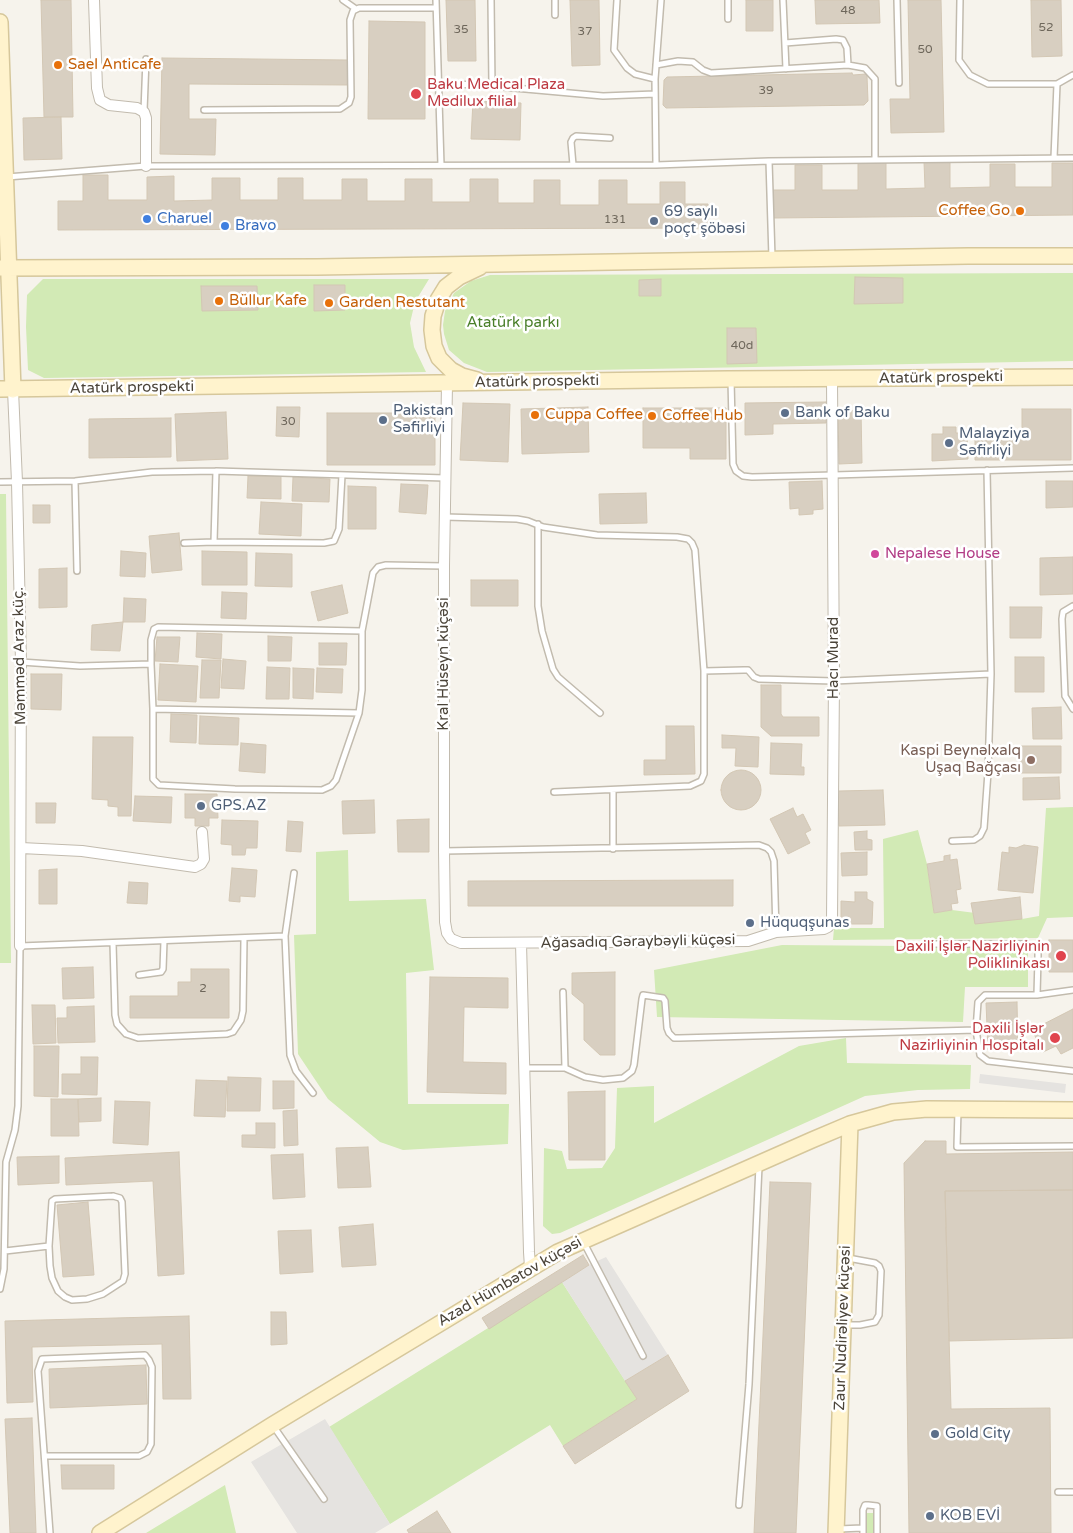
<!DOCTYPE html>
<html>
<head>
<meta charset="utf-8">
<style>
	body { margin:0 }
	canvas { display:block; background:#f6f3ec }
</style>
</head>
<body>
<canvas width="1073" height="1533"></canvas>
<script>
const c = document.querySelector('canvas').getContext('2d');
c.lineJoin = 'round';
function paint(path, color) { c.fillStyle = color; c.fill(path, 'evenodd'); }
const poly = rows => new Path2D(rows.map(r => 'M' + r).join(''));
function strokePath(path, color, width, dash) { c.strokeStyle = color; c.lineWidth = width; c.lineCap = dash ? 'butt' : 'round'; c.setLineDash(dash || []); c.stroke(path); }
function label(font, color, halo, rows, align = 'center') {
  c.font = font + ' "Varela Round",sans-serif'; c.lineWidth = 5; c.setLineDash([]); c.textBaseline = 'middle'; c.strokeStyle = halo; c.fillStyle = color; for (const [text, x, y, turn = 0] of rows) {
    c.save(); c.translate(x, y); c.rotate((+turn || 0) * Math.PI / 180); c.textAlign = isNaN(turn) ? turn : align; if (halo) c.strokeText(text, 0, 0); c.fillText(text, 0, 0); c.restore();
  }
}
paint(poly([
	[1073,273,1073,361,487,372,464,363,449,350,444,334,443,325,445,311,454,293,471,281,490,275],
	[43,279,429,279,415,302,410,323,414,347,426,372,44,378,28,370,26,327,27,295],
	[0,494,6,494,11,963,0,963],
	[1073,807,1073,917,1047,918,1038,938,833,940,834,928,884,928,883,839,918,830,927,864,934,913,952,910,1022,919,1039,916,1046,808],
	[348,850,349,901,426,899,434,970,406,973,408,1104,509,1104,508,1144,403,1150,380,1142,328,1099,298,1054,294,935,316,934,316,852],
	[782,945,1028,947,1028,987,965,987,963,1022,657,1017,654,970],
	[846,1038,847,1063,971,1065,970,1089,918,1090,865,1096,560,1233,552,1234,543,1226,544,1148,562,1151,567,1169,602,1168,615,1148,617,1088,654,1086,654,1123,799,1046],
	[562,1282,637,1399,563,1446,550,1425,390,1524,329,1427],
	[225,1485,236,1533,146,1533],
	[866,1513,876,1513,875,1533,865,1533]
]), '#d2eab5');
paint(poly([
	[980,1074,1066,1084,1065,1093,979,1083],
	[606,1257,668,1355,625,1381,562,1282,589,1265],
	[325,1419,390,1524,375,1533,297,1533,251,1462]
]), '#e5e3e0');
const building = poly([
	[41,0,71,0,73,117,44,117,41,0],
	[446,0,475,0,476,61,448,61,446,0],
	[570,0,599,0,600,65,572,66,570,0],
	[746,0,773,0,773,31,746,31,746,0],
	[815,0,879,0,880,23,816,24,815,0],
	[908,0,941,0,944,132,891,133,890,99,910,99,908,0],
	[1031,0,1061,0,1062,56,1032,57,1031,0],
	[369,21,425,22,425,119,368,119,369,21],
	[162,58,348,60,348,85,189,84,189,119,216,119,215,155,160,154,162,58],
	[852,73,853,75,866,74,867,76,868,101,864,105,666,108,663,105,664,80,667,77,852,73],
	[473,101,521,103,520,140,471,139,473,101],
	[61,117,62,159,24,160,23,118,61,117],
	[924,162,950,162,950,188,990,187,990,164,1015,164,1015,187,1052,187,1052,163,1073,163,1073,215,773,218,773,190,795,190,795,165,822,165,822,190,858,190,858,163,886,163,886,189,925,188,924,162],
	[83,175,108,175,108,200,147,200,147,177,174,176,174,201,212,200,212,178,240,178,240,200,278,200,278,178,303,178,303,200,342,200,342,179,367,179,367,201,405,201,405,179,432,179,432,202,470,202,470,179,498,179,498,203,534,203,534,180,560,180,560,205,599,205,599,180,627,180,627,204,660,204,660,182,685,182,685,204,708,204,708,228,58,230,58,201,83,201,83,175],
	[855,277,903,278,903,303,854,304,855,277],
	[661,279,661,296,639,296,639,280,661,279],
	[314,285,345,285,345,310,314,311,314,285],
	[201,286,257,286,258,310,202,311,201,286],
	[727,328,756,328,757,363,727,364,727,328],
	[826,402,826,423,773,424,773,434,745,435,745,403,826,402],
	[463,403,510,404,508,462,460,460,463,403],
	[277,407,300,407,299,437,276,436,277,407],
	[588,407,589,452,522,454,521,409,588,407],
	[643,408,726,408,726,459,690,459,690,448,643,448,643,408],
	[1022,409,1071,409,1071,460,975,460,975,437,1022,437,1022,409],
	[861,410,862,463,839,464,838,411,861,410],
	[226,412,228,459,177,461,175,414,226,412],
	[327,413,435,413,435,465,327,465,327,413],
	[171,418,171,457,89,458,89,419,171,418],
	[943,427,956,427,956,433,967,433,968,459,932,461,932,434,943,434,943,427],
	[248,476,281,476,281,499,247,498,248,476],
	[293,477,330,479,329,502,292,501,293,477],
	[822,481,823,509,813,510,813,514,799,515,799,508,790,509,789,482,822,481],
	[1046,481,1073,481,1073,507,1046,508,1046,481],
	[401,484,428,485,426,514,399,512,401,484],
	[348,486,376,487,376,529,348,529,348,486],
	[646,493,647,523,600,524,599,494,646,493],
	[261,502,302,504,301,536,259,534,261,502],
	[33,505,50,505,50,523,33,523,33,505],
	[179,533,182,570,152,573,149,536,179,533],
	[121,551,146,553,145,577,120,576,121,551],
	[202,551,247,552,247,585,202,585,202,551],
	[256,553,292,554,292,587,255,586,256,553],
	[1073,557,1073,594,1040,595,1040,558,1073,557],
	[67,568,67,607,39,608,39,569,67,568],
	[471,580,518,580,518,606,471,606,471,580],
	[342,585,348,613,318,621,311,592,342,585],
	[222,592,247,593,246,619,221,618,222,592],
	[124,598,146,599,145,622,123,622,124,598],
	[1010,607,1042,607,1041,638,1010,638,1010,607],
	[123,622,120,651,91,650,92,625,123,622],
	[197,633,222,634,221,659,196,657,197,633],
	[268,636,292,637,291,661,268,661,268,636],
	[157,637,180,637,178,662,155,661,157,637],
	[319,643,347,643,346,665,319,665,319,643],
	[1015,657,1044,657,1044,692,1015,692,1015,657],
	[223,659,246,661,244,689,221,688,223,659],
	[202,660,221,660,219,698,200,698,202,660],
	[160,664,198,666,196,702,158,700,160,664],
	[267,667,290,668,289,699,266,699,267,667],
	[293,668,314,669,313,699,293,698,293,668],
	[317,668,343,669,342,693,316,692,317,668],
	[31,674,62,674,61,710,31,709,31,674],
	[761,685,781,685,781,714,783,717,819,717,819,736,771,736,761,727,761,685],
	[1061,707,1062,739,1033,739,1032,708,1061,707],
	[171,714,197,715,196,743,170,742,171,714],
	[200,716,239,718,238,745,199,744,200,716],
	[666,726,694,726,695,774,644,775,644,760,666,760,666,726],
	[722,735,759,737,758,767,735,766,736,748,722,748,722,735],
	[93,737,133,737,131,816,118,816,118,807,108,806,108,800,92,799,93,737],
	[241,743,266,745,265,773,239,771,241,743],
	[771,743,802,744,801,767,804,767,804,775,770,774,771,743],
	[1020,746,1061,746,1061,773,1020,773,1020,746],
	'721 790a20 20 0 1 1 40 0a20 20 0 1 1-40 0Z',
	[1059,777,1060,799,1023,800,1023,778,1059,777],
	[883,790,885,825,839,826,838,791,883,790],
	[185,794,217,794,218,818,209,818,209,826,195,826,195,818,185,818,185,794],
	[135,796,172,797,171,823,133,821,135,796],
	[374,800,375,833,343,834,342,801,374,800],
	[36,803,56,803,55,823,36,823,36,803],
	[793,808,797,817,803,814,811,830,805,833,810,843,788,854,770,819,793,808],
	[429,819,429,852,398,852,397,820,429,819],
	[222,820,258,821,257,848,246,848,245,855,232,855,232,845,221,844,222,820],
	[288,821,303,822,301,852,286,851,288,821],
	[867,831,867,839,872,840,872,850,855,850,854,832,867,831],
	[1024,845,1038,847,1033,893,998,890,1002,852,1009,853,1009,847,1016,848,1024,845],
	[867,852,867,875,842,876,841,853,867,852],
	[950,855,950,860,957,859,961,889,956,890,958,903,951,904,952,910,934,913,927,864,944,861,944,856,950,855],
	[232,868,257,870,255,897,240,896,240,902,229,901,232,868],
	[57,869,57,904,39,904,39,870,57,869],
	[733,880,733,906,468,906,468,881,733,880],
	[129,882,148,883,147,904,127,903,129,882],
	[855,892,867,892,867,899,873,902,872,924,841,924,841,901,855,902,855,892],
	[1020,897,1022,919,975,924,971,903,1020,897],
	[1049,940,1073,940,1073,972,1049,972,1049,940],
	[93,967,94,998,63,999,62,968,93,967],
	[191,969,229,969,229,1018,130,1018,130,996,178,996,178,982,191,982,191,969],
	[615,972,615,1055,600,1055,584,1040,584,1004,572,994,572,973,615,972],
	[430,977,508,978,508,1008,464,1007,463,1062,506,1063,506,1094,427,1092,430,977],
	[1017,1002,1018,1049,988,1050,986,1003,1017,1002],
	[32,1005,55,1005,56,1043,33,1044,32,1005],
	[94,1006,95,1042,58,1043,57,1018,67,1018,67,1007,94,1006],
	[1073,1009,1073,1048,1061,1054,1056,1046,1043,1052,1032,1030,1073,1009],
	[34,1046,59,1046,58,1097,34,1096,34,1046],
	[81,1057,98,1057,97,1095,62,1094,62,1074,81,1074,81,1057],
	[228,1077,261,1078,260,1111,227,1111,228,1077],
	[196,1080,227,1081,225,1117,194,1116,196,1080],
	[273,1081,294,1081,294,1108,273,1109,273,1081],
	[605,1091,605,1160,569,1160,568,1092,605,1091],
	[101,1098,101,1121,79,1122,78,1099,101,1098],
	[51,1099,78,1099,79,1136,51,1136,51,1099],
	[115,1101,150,1102,148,1145,113,1143,115,1101],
	[297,1110,298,1145,284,1146,283,1111,297,1110],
	[256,1123,275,1123,275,1148,242,1147,242,1135,256,1135,256,1123],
	[925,1141,946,1141,946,1154,1073,1152,1073,1190,945,1191,951,1409,1050,1408,1051,1533,909,1533,904,1163,925,1141],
	[368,1147,371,1187,338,1188,336,1148,368,1147],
	[179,1152,184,1274,158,1276,153,1181,66,1185,65,1158,179,1152],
	[303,1154,305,1197,273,1199,271,1155,303,1154],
	[59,1156,59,1183,18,1185,17,1157,59,1156],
	[770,1182,811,1183,796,1533,754,1533,770,1182],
	[1073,1190,1073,1338,949,1341,945,1191,1073,1190],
	[88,1202,94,1275,63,1277,57,1205,88,1202],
	[373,1224,376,1265,342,1267,339,1227,373,1224],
	[311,1230,313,1272,280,1274,278,1231,311,1230],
	[583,1255,589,1265,489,1329,482,1318,583,1255],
	[271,1312,286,1312,287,1344,271,1345,271,1312],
	[189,1316,191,1399,163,1399,162,1344,32,1347,33,1402,7,1403,5,1321,189,1316],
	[668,1355,689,1391,575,1464,563,1446,637,1399,625,1381,668,1355],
	[146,1365,147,1404,50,1408,49,1369,146,1365],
	[32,1418,36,1533,10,1533,5,1419,32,1418],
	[61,1465,114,1465,114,1489,62,1489,61,1465],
	[437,1511,451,1533,409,1533,407,1530,437,1511]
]);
paint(building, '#d8cfc1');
strokePath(building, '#d3c7b4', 1);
const lane = poly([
	[343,0,356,9],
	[436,0,441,165],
	[491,0,492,86],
	[617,0,614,50,627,68,635,74,655,79],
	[728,0,728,19],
	[783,0,786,69],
	[897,0,899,83],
	[960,0,959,60,970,75,988,84,1057,84],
	[555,15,555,0],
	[785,43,836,39,843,40,847,48,848,65],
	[656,65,678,61,693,62,703,70,711,73,848,65,865,68,875,79,875,160],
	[438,83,492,86,603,96,655,94],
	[204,110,340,109,349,103,351,97,350,20,353,11,359,8,436,8],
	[144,111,146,59],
	[1054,158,1057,84,1073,75],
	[769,161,772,258],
	[573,165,571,142,573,138,576,136,610,138],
	[656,165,655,79,661,0],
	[7,177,146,166,656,165,769,161,1073,158],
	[731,380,733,464,736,471,743,476,752,477,834,475,1073,468],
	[75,481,77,571],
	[0,482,75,481,152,472,216,471,445,478],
	[445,517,517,519,528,521,543,527,597,535,677,537,688,539,692,543,695,550,704,671,704,774,701,781,690,786,554,792],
	[538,524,538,606,542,631,553,669,558,677,600,713],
	[214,542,216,471],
	[184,543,214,542,324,543,334,541,339,529,342,475],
	[1073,606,1063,612,1062,619,1065,696,1073,709],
	[362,631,158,627,154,629,151,640,151,664,153,709,153,779,159,785,235,789,322,790,331,786,336,780,359,713,362,690,362,631,373,573,378,567,386,565,444,566],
	[21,662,80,666,151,664],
	[704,671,744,670,748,670,754,677,759,679,834,681,991,674],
	[153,709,359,713],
	[613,790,613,849],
	[952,841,974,840,980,836,984,828,988,772,991,674,987,470],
	[444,851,759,845,767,848,771,852,774,861,776,932],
	[294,873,285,936,290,1055,296,1071,313,1093],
	[113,943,115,1015,117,1024,126,1034,138,1038,227,1034,233,1032,241,1020,243,1011,244,939],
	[931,944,1026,944,1034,946,1038,950,1038,958,1037,995,985,995,978,1002,976,1030,980,1055,988,1061,1073,1071],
	[139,975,161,972,163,969,164,941],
	[563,992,565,1068],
	[1037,995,1073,990],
	[525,1068,565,1068,585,1077,603,1080,623,1078,632,1071,634,1065,642,999,643,995,663,998,665,1001,667,1028,669,1033,674,1038,679,1038,976,1030],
	[958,1110,957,1147,1073,1146],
	[113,1196,120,1198,122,1202,125,1274,123,1281,103,1294,87,1299,72,1300,65,1297,58,1291,52,1278,50,1266,49,1246,52,1201,55,1199,113,1196],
	[584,1243,643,1356],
	[5,1251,49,1246],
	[0,1289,4,1269,6,1162,15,1130,18,1106,20,946,285,936],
	[844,1325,860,1325,875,1322,879,1315,881,1271,879,1266,875,1263,848,1258],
	[274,1427,324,1499],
	[46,1456,139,1456,147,1452,151,1444,152,1367,149,1360,145,1355,42,1359,38,1371,50,1533],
	[1058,1492,1073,1492],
	[739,1505,749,1384,759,1166],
	[839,1529,862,1528],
	[863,1533,863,1510,865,1505,868,1505,877,1506,877,1533]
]);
const street = poly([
	[94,0,97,88,100,100,109,105,137,108,144,112,146,118,146,166],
	[447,384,444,566,444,851,445,922,447,933,451,939,461,943,748,941,776,932,824,929,828,927,832,919,834,681,832,379],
	[13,390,17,482,21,662,20,946],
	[21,848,82,851,195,867,201,864,204,859,202,832],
	[521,943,529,1252,530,1267]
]);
const secondary = poly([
	[0,22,13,390],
	[0,268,317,267,968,256,1073,256],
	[477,380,462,376,451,370,439,358,434,346,432,330,433,316,438,300,446,287,459,277,480,267],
	[0,389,728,379,1073,377],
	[100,1533,272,1425,558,1252,812,1140,850,1124,893,1112,927,1109,1073,1110],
	[836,1533,850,1124]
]);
strokePath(lane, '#c2bbae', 8);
strokePath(street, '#c2bbae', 12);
strokePath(secondary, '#d6c79b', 18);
strokePath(lane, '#fff', 5);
strokePath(street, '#fff', 10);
strokePath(secondary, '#fff3cd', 15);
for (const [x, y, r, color] of [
	[58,65,5,"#e8710a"],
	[416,94,6,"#e0444e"],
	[1020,211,5,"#e8710a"],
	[147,219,5,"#3f7fe0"],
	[654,221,5,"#5c6f8a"],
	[225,226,5,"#3f7fe0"],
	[219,301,5,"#e8710a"],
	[329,303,5,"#e8710a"],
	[785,413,5,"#5c6f8a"],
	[535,415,5,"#e8710a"],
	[652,416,5,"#e8710a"],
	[383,420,5,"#5c6f8a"],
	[949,443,5,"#5c6f8a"],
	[875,554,5,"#d1479c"],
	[1031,760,5,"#8d6e63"],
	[201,806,5,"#5c6f8a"],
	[750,923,5,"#5c6f8a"],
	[1061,956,6,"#e0444e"],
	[1055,1038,6,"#e0444e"],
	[935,1434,5,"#5c6f8a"],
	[930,1516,5,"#5c6f8a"]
]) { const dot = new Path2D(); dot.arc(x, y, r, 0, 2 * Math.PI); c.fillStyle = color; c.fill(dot); strokePath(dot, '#fff', 2); }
label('12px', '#6e675b', null, [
	["48",848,11],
	["52",1046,28],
	["35",461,30],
	["37",585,32],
	["50",925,50],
	["39",766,91],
	["131",615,220],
	["40d",742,346],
	["30",288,422],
	["2",203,989]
]);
label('15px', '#c56008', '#fff', [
	["Sael Anticafe",68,65],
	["Coffee Go",1010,211,"right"],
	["Büllur Kafe",229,301],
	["Garden Restutant",339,303],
	["Cuppa Coffee",545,415],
	["Coffee Hub",662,416]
], 'left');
label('15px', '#be3a42', '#fff', [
	["Baku Medical Plaza",427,85,"left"],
	["Medilux filial",427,102,"left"],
	["Daxili İşlər Nazirliyinin",1050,947],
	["Poliklinikası",1050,964],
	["Daxili İşlər",1044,1029],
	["Nazirliyinin Hospitalı",1044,1046]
], 'right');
label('15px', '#4e5e75', '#fff', [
	["69 saylı",664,212],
	["poçt şöbəsi",664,229],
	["Pakistan",393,411],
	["Səfirliyi",393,428],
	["Bank of Baku",795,413],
	["Malayziya",959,434],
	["Səfirliyi",959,451],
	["GPS.AZ",211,806],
	["Hüquqşunas",760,923],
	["Gold City",945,1434],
	["KOB EVİ",940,1516]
], 'left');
label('15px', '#366cbe', '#fff', [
	["Charuel",157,219],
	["Bravo",235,226]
], 'left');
label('15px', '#4a7f2a', '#fff', [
	["Atatürk parkı",513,323]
]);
label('15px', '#4b4439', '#fff', [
	["Atatürk prospekti",941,378,-1],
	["Atatürk prospekti",537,382,-1],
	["Atatürk prospekti",132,388,-1],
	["Məmməd Araz küç.",20,656,-91],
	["Hacı Murad",834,658,-90],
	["Kral Hüseyn küçəsi",444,664,-90],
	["Ağasadıq Gəraybəyli küçəsi",638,942,-1],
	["Azad Hümbətov küçəsi",510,1282,-30],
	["Zaur Nudirəliyev küçəsi",843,1328,-88]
]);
label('15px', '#b23c85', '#fff', [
	["Nepalese House",885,554]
], 'left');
label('15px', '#785e54', '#fff', [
	["Kaspi Beynəlxalq",1021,751],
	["Uşaq Bağçası",1021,768]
], 'right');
</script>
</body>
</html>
